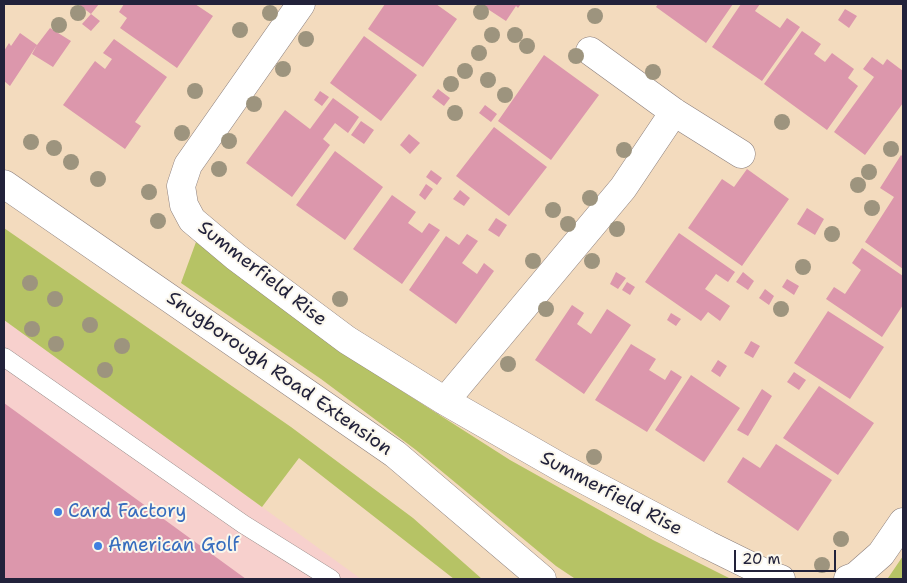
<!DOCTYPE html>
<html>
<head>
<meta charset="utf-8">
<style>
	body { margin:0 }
	#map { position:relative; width:907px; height:583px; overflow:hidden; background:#f3dbbe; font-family:"Shantell Sans",sans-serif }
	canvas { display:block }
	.frame { position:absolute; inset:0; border:5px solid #22223b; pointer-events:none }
	.scale { position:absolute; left:734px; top:550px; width:102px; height:22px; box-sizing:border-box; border:2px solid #22223b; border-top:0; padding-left:6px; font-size:15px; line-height:18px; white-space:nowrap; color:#22223b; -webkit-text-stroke:4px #fbf7ec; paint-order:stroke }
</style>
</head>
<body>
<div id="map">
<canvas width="907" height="583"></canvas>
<div class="frame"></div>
<div class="scale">20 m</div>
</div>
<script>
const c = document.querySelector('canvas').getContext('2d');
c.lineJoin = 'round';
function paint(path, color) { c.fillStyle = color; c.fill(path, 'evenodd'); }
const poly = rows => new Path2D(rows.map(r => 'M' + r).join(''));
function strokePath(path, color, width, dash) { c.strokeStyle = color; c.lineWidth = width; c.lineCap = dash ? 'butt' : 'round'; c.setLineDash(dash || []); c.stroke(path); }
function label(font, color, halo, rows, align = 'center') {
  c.font = font + ' "Shantell Sans",sans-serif'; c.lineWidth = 4; c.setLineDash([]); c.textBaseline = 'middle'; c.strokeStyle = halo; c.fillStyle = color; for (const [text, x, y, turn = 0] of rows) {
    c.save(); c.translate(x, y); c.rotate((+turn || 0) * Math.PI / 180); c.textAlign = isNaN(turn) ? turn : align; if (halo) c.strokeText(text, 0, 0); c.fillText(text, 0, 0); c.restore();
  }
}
paint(poly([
	[4,320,262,507,361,579,4,579]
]), '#f7d0cd');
paint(poly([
	[4,228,291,427,413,518,482,579,454,579,299,458,262,507,4,320],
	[196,242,380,377,510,460,653,540,731,579,578,579,574,578,556,566,416,450,321,379,181,283],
	[903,556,903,579,886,579,888,578]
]), '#b6c365');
paint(poly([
	[78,4,99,4,91,14],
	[124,4,195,4,213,16,177,68,120,28,127,18,119,12],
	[385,4,436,4,457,19,423,67,368,29],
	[484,4,521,4,518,8,516,6,506,21,483,6],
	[658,4,733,4,706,43,656,7],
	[741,4,760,4,755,11,780,28,787,18,800,27,762,81,712,47],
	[845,9,857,16,849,28,838,20],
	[91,14,100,21,91,31,82,24],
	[50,28,71,41,53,67,32,54,37,45,10,86,4,81,4,51,9,43,11,46,20,33,37,45],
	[802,31,821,44,814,54,825,62,832,53,854,69,848,78,858,86,827,130,764,84],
	[364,36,417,75,381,121,330,83],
	[114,39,167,77,135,122,141,126,125,149,63,105,95,61,105,69,112,59,103,53],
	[544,55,599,95,551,160,498,121],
	[872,57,883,65,887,59,903,71,903,103,865,155,834,132,874,77,863,69],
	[438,89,450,98,444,106,432,97],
	[320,91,329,97,322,106,314,100],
	[333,98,359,117,348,133,335,123,323,139,330,145,292,197,246,163,285,110,310,129],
	[485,105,497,114,491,122,479,113],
	[361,121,374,130,364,144,351,135],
	[494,127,547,167,509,216,456,176],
	[409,134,420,143,410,154,400,145],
	[335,151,383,187,345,240,296,205],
	[901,155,903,157,903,269,865,242,894,197,880,188],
	[747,169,789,199,742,266,688,228,722,179,734,187],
	[431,170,442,178,437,185,426,177],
	[426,184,433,189,425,200,419,195],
	[460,190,470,198,464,206,453,199],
	[392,195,416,212,408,223,422,233,429,223,440,230,402,284,353,249],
	[807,208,824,219,815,235,797,224],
	[496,218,507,225,499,237,488,230],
	[679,233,735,272,728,282,716,274,705,289,730,306,720,321,708,312,701,321,645,282],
	[467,234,478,241,462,263,477,274,484,263,494,271,456,324,409,290,446,236,459,245],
	[862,248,903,276,903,305,882,337,826,299,834,287,845,294,861,270,852,263],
	[616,272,626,278,618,289,610,284],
	[743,272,754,281,748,290,736,282],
	[787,279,799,286,794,295,782,287],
	[627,282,635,287,630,295,622,290],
	[765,289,774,296,769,305,759,298],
	[572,305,584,313,577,324,591,334,607,309,631,325,584,394,535,360],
	[828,311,884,347,850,399,794,363],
	[671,313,681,319,676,326,667,320],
	[751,341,760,346,753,358,744,353],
	[631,344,656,359,649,370,665,380,671,370,682,377,647,432,595,400],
	[718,360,727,366,720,377,711,371],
	[794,372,806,380,799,390,787,382],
	[691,375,740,408,704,462,655,430],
	[819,386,874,423,838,475,783,438],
	[762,389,772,396,748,436,737,430],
	[4,403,154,512,246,579,4,579],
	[776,444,832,480,798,531,727,482,743,457,760,468]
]), '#dc97ac');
const service = poly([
	[4,357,243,524,331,579]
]);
const minor = poly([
	[301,4,188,165,181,186,184,205,192,220,236,257,347,340,445,401,562,468,708,545,769,575,781,579],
	[590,51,674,112,741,154],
	[445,401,623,188,674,112],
	[848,579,856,576,881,554,903,522]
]);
const secondary = poly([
	[4,184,395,454,542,579]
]);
strokePath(service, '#8a7e7c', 19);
strokePath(minor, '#8a7e7c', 29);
strokePath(secondary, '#8a7e7c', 29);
strokePath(service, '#fff', 18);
strokePath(minor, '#fff', 28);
strokePath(secondary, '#fff', 28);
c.fillStyle = '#9d947e';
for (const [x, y] of [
	[481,12],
	[78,13],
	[270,13],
	[595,16],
	[59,25],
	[240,30],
	[492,35],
	[515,35],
	[306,39],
	[527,46],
	[479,53],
	[576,56],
	[283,69],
	[465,71],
	[653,72],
	[488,80],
	[451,84],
	[195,91],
	[505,95],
	[254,104],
	[455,113],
	[782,122],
	[182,133],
	[229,141],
	[31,142],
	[54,148],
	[891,149],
	[624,150],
	[71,162],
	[219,169],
	[869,172],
	[98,179],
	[858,185],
	[149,192],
	[590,198],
	[872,208],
	[553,210],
	[158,221],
	[568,224],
	[617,229],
	[832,234],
	[533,261],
	[592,261],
	[803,267],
	[30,283],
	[55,299],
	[340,299],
	[546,309],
	[781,309],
	[90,325],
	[32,329],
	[56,344],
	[122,346],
	[508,364],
	[105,370],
	[594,457],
	[841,539],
	[822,565]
]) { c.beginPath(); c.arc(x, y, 8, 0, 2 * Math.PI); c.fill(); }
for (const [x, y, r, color] of [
	[58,512,5,"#3f7fe0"],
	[98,546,5,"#3f7fe0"]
]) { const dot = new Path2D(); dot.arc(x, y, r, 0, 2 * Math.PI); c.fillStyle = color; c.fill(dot); strokePath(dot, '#fbf7ec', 2); }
label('19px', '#22223b', '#fbf7ec', [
	["Summerfield Rise",262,274,38],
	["Snugborough Road Extension",279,374,35],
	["Summerfield Rise",611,494,28]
]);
label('19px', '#366cbe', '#fbf7ec', [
	["Card Factory",68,512],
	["American Golf",108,546]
], 'left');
</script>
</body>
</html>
